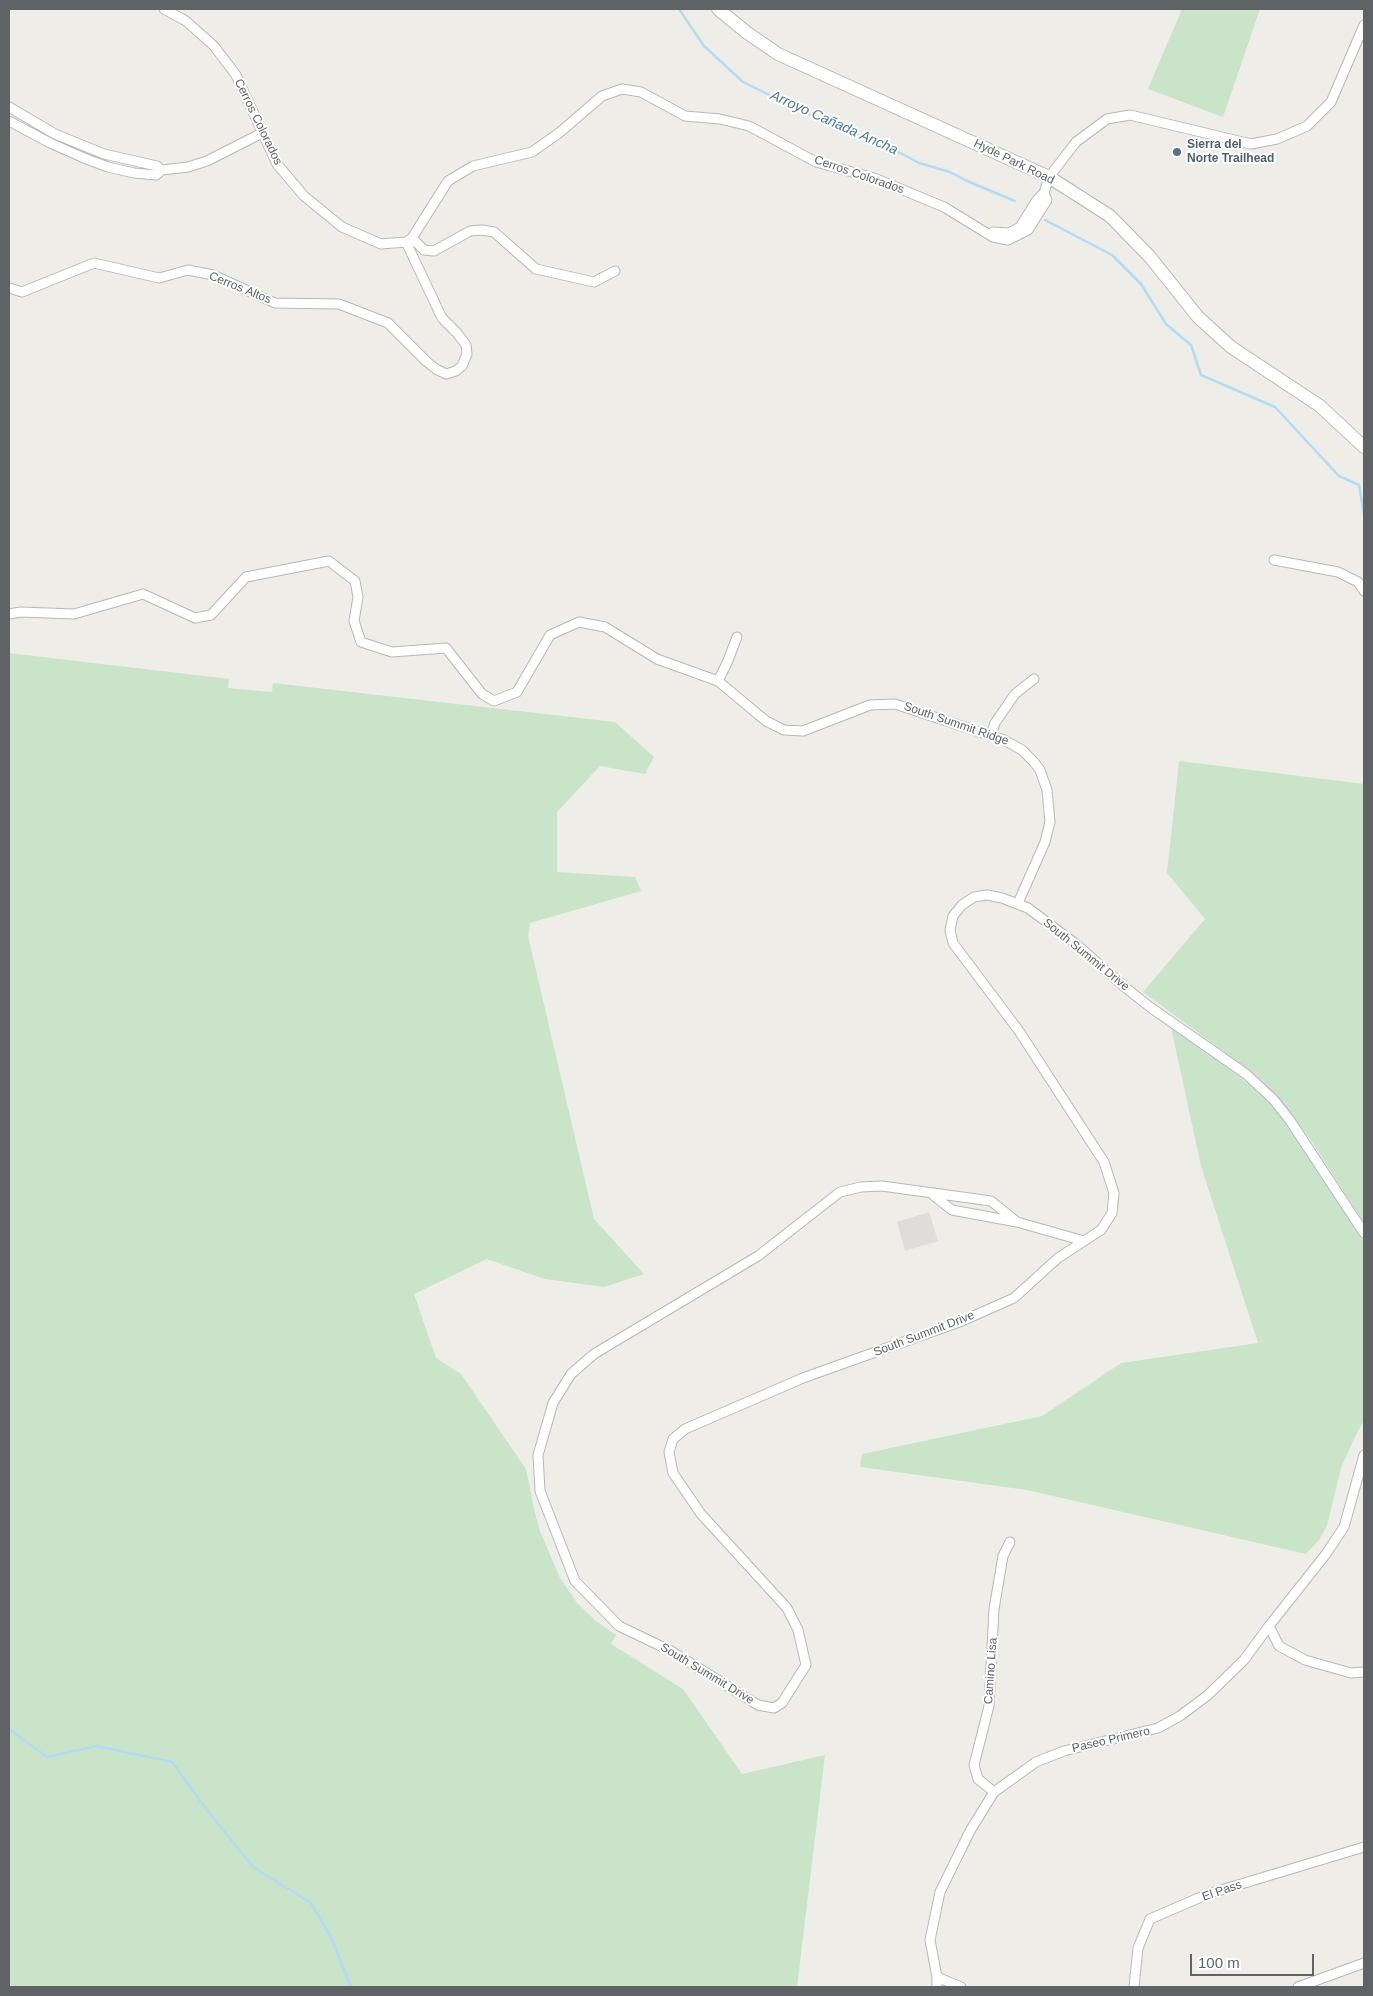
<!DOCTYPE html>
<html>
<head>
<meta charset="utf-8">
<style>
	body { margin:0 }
	#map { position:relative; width:1373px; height:1996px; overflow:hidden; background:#efede8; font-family:Helvetica,sans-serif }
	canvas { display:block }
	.frame { position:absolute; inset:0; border:10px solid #5f6366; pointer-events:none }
	.scale { position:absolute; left:1190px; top:1954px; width:124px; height:22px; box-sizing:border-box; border:2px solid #5f6366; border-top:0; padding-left:6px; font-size:15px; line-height:18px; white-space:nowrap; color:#5f6366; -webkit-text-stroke:4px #fff; paint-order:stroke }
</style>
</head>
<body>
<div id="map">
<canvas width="1373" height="1996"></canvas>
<div class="frame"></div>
<div class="scale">100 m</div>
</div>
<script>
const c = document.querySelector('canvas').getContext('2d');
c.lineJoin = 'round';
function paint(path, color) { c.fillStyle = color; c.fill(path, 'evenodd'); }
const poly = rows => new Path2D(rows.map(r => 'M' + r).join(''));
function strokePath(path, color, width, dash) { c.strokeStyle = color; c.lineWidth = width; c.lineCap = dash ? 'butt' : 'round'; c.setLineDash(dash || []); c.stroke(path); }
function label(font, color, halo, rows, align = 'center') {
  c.font = font + ' Helvetica,sans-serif'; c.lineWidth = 4; c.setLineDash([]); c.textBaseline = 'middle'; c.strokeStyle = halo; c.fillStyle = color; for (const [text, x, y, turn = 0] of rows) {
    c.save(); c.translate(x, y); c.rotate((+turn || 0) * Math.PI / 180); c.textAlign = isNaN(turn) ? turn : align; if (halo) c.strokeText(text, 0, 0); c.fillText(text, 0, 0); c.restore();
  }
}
paint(poly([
	[929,1212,938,1241,905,1251,897,1222]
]), '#dfddda');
paint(poly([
	[1182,9,1260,9,1223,117,1148,89],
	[9,653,229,679,228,688,272,692,273,683,615,722,654,757,645,774,600,766,557,812,557,872,635,877,641,891,530,923,528,936,594,1219,644,1274,604,1287,545,1279,487,1259,414,1294,436,1358,461,1374,526,1469,534,1509,540,1531,560,1578,577,1603,596,1621,616,1635,611,1644,683,1689,742,1774,825,1755,797,1987,9,1987],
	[1179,761,1364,784,1364,1223,1310,1139,1277,1097,1254,1074,1143,992,1205,919,1167,873],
	[1171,1027,1227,1066,1271,1103,1287,1123,1364,1242,1364,1420,1354,1439,1341,1468,1327,1526,1319,1540,1306,1554,1027,1490,860,1467,862,1454,1042,1416,1121,1363,1258,1343,1201,1166]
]), '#c9e4c8');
strokePath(poly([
	[679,9,704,46,743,82,841,130,889,147,919,163,950,172,967,181,1015,201],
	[1045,220,1112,255,1141,284,1166,324,1191,345,1201,375,1275,407,1339,476,1359,485,1364,514],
	[9,1729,47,1757,97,1746,172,1762,207,1810,253,1867,311,1903,331,1937,351,1987]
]), '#b2dcf5', 2.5);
const street = poly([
	[164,9,186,21,214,46,236,75,277,164,304,196,342,227,381,244,406,242,412,238,448,181,473,166,532,152,559,133,602,96,622,89,641,92,685,116,720,119,749,126,816,162,874,178,944,207,993,237,1008,240,1028,230,1047,200,1044,193],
	[9,107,55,134,104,154,157,166,162,170],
	[9,121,50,143,84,158,108,167,134,173,156,175,162,170,188,167,207,161,262,133],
	[993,232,1009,233,1020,227,1037,200,1044,193,1049,177,1076,142,1107,119,1130,115,1251,144,1277,139,1307,126,1331,102,1364,25],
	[412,238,424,250,434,251,470,231,482,230,494,232,536,269,594,282,615,271],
	[9,288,22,292,94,263,159,278,188,270,213,275,275,303,339,304,388,323,427,362,436,369,446,374,456,371,462,366,467,354,466,345,457,333,442,318,406,242],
	[1274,560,1338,572,1358,582,1364,591],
	[9,614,21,612,74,614,143,594,195,618,211,615,246,577,329,561,355,581,358,597,354,621,361,642,392,652,446,648,482,694,494,701,517,692,550,635,579,622,605,627,657,659,718,681,766,721,784,730,803,731,870,705,895,704,1004,740,1022,750,1034,762,1040,770,1047,790,1050,822,1045,842,1018,903],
	[718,681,727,663,737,637],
	[991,735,995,723,1015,694,1034,679],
	[933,1195,952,1210,1017,1222,1084,1241],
	[1017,1222,991,1201,882,1186,861,1187,840,1192,758,1256,594,1354,571,1374,553,1403,538,1455,540,1491,575,1581,619,1626,671,1651,758,1705,774,1708,782,1703,806,1665,798,1630,787,1608,701,1514,673,1473,669,1452,673,1439,685,1429,803,1378,962,1321,1014,1298,1058,1258,1101,1230,1112,1213,1114,1193,1104,1162,1019,1031,953,943,950,930,953,916,962,905,974,897,987,895,1002,898,1028,908,1077,945,1126,988,1150,1007,1246,1074,1273,1099,1289,1119,1364,1233],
	[1269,1626,1279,1646,1305,1660,1351,1673,1364,1672],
	[994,1792,978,1779,974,1765,989,1706,994,1609,1003,1556,1010,1542],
	[937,1977,961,1987],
	[937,1987,937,1977,930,1940,940,1892,970,1831,994,1792,1036,1762,1064,1751,1158,1728,1180,1716,1208,1695,1244,1660,1269,1626,1326,1554,1344,1527,1364,1455],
	[1134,1987,1138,1948,1150,1919,1208,1894,1364,1847],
	[1298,1987,1364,1963]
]);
const secondary = poly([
	[718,9,746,32,778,54,1049,177,1110,216,1150,257,1198,317,1231,347,1320,406,1364,447]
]);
strokePath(street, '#b5b8bb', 11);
strokePath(secondary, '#b4b7ba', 14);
strokePath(street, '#fff', 9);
strokePath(secondary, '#fff', 12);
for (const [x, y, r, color] of [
	[1177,152,5,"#5c6f8a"]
]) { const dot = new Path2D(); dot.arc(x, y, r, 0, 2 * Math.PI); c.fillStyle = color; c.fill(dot); strokePath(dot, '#fff', 2); }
label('12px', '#5f6366', '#fff', [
	["Cerros Colorados",258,122,64],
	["Hyde Park Road",1014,162,26],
	["Cerros Colorados",859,175,19],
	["Cerros Altos",240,288,22],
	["South Summit Ridge",956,724,19],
	["South Summit Drive",1086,955,39],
	["South Summit Drive",924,1334,-21],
	["Camino Lisa",991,1671,-86],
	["South Summit Drive",707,1674,31],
	["Paseo Primero",1111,1740,-13],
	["El Pass",1222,1891,-19]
]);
label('bold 12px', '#4e5e75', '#fff', [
	["Sierra del",1187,145],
	["Norte Trailhead",1187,159]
], 'left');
label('italic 14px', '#4c799e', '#fff', [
	["Arroyo Cañada Ancha",834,123,24]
]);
</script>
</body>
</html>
